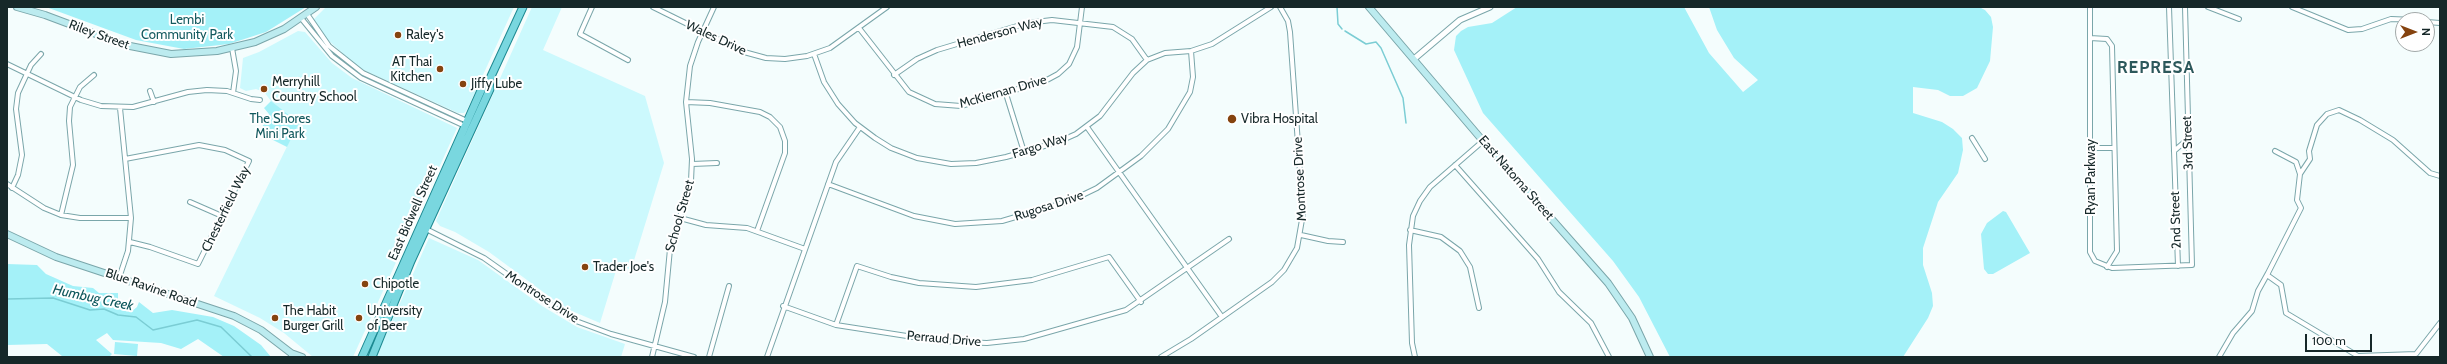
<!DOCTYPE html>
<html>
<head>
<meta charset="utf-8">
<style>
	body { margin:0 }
	#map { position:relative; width:2447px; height:364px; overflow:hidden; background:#f4fdfd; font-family:Cabin,sans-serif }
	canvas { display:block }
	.frame { position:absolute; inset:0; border:8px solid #162829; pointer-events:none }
	.north { position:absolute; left:2395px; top:12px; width:40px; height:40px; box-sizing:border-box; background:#fff; border:1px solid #a2a9a9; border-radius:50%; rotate:90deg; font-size:11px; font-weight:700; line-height:16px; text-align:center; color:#162829 }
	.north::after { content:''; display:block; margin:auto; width:14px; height:18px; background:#85430f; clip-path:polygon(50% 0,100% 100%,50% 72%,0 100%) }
	.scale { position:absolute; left:2305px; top:334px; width:67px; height:18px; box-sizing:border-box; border:2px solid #162829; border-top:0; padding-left:5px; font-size:12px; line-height:14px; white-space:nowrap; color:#162829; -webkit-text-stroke:3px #fff; paint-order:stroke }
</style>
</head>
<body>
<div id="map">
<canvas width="2447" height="364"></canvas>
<div class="frame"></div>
<div class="north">N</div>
<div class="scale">100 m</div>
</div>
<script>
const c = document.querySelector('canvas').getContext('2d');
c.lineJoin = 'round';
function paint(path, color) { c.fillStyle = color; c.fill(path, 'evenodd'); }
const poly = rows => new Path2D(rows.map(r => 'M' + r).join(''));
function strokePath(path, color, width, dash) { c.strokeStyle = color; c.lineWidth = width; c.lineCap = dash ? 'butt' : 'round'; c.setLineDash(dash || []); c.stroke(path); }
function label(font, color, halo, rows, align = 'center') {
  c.font = font + ' Cabin,sans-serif'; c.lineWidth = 4; c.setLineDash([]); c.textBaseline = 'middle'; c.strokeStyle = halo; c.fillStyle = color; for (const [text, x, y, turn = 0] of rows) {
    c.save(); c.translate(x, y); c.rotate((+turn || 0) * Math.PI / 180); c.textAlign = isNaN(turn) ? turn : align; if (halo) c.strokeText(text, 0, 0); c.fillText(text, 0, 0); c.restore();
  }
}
paint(poly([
	[326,7,514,7,467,110,464,113,458,113,359,68,328,40,313,20],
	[532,7,562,7,543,50,645,96,664,163,631,270,618,264,600,323,565,308,489,252,455,232,440,226,436,221],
	[298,31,305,32,332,63,352,78,457,128,353,357,313,357,284,333,260,318,214,296,298,124,271,101,264,92,256,89,246,91,240,88,243,58,259,52],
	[429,238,478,260,542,306,577,327,625,344,621,357,376,357]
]), '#ccf9fd');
paint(poly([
	[46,7,306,7,266,32,229,44,184,49,136,40],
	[1517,7,1684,7,1709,53,1743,92,1758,80,1734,58,1717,30,1709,7,1979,7,1985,10,1991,17,1993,27,1990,61,1977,88,1963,96,1950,96,1938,90,1913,87,1913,113,1942,122,1953,129,1962,138,1963,150,1958,173,1938,202,1923,248,1923,265,1932,293,1933,306,1928,318,1903,357,1670,357,1639,297,1613,261,1483,113,1454,50,1456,36,1461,31,1468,27,1492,23],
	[271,101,299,123,287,147,259,133,269,114,264,108],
	[2003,211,2006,212,2030,253,1993,274,1988,274,1984,269,1981,234,1987,223],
	[7,264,37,265,46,274,73,286,93,288,99,293,118,293,118,302,124,303,131,312,137,307,139,302,153,313,172,310,213,317,234,326,261,345,271,357,224,357,198,339,181,349,161,343,113,340,107,333,96,340,112,354,109,357,62,356,47,344,7,345],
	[115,342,138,344,137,356,114,354]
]), '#a4f1f8');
strokePath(poly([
	[1337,7,1338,24,1342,29],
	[1345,31,1366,44,1376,42,1381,48,1403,98,1406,123],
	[7,299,53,298,90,310,104,309,118,315,136,317,153,330,197,320,221,327,252,357]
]), '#7bcdd4', 1.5);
const minor = poly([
	[592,7,580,34,628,60],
	[653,7,744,52,766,58,785,59,807,56,830,48,887,7],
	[2090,7,2090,252,2095,261,2112,268,2192,265,2185,7],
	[2169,7,2178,266],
	[2208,7,2239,19],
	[2292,7,2348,30,2362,29,2391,19,2416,20],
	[307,14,329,46,363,73,467,121],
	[301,18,332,56,361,78,465,126],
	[2427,22,2440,23],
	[859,28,909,92,935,104,961,106,1045,81,1058,74,1069,64,1077,47,1082,7],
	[2090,38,2107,39,2112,46,2117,251,2107,267],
	[232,48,236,71,233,93],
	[814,54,824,82,838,104,855,123,875,138,891,148,917,158,951,164,976,163,1006,157,1058,142,1076,134,1100,116,1133,73,1147,60,1165,53,1191,51,1212,44,1271,7],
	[7,64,81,100,101,106,133,107,188,92,207,90,227,91,251,99,260,100],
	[894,75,917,59,937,50,1027,23,1052,20,1113,27,1132,39,1147,60],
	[150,91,154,102],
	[1006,94,1024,152],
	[686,102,710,103,760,112,770,117,780,127,785,141,785,153,757,231],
	[1087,127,1222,317],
	[1972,138,1985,159],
	[2091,148,2114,148],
	[2174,151,2188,139],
	[2275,151,2296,162,2300,174],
	[125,159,199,145,225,150,249,161,198,264,150,247,130,242],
	[692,164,717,163],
	[1455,165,1538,259,1559,292,1591,323,1609,357],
	[2440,176,2430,173,2393,140,2360,120,2339,110,2327,114,2317,125,2309,151,2310,159,2300,174,2297,200,2301,208,2267,275,2281,285,2286,313,2358,356,2416,354,2440,323],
	[7,184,44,208,61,215,80,218,131,218],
	[828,184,914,216,955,224,1002,221,1070,201,1097,188,1141,156,1168,129,1190,92,1193,77,1191,51],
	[12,188,18,175,22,155,16,109,18,93,31,65,41,54],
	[190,202,222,216],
	[61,215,73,165,69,121,70,107,80,87,94,75],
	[680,218,706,225,747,228,805,249],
	[424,228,484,258,552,306,576,321,611,334,694,357],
	[1410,230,1441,237,1460,251,1470,267,1479,308],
	[1301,235,1328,241,1343,242],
	[119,278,128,251,131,218,120,108],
	[783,306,836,325,939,341,987,343,1024,339,1126,310,1229,239],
	[836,325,857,266,891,277,919,283,976,287,1032,280,1109,257,1141,302],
	[652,357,665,302,670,249,691,181,692,159,686,102,690,66,698,42,714,7],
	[709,357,729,286],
	[767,357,836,162,860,127],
	[1161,357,1191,339,1272,282,1284,270,1297,248,1303,214,1290,32,1288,21,1280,7],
	[1415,357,1412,343,1409,245,1413,216,1420,201,1430,187,1483,141],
	[2219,357,2233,333,2252,311,2258,291,2268,273]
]);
const tertiary = poly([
	[1414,59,1460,20,1490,7]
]);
const secondary = poly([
	[17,7,45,15,125,45,171,54,217,51,255,42,284,29,316,7],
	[1369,7,1483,141,1608,283,1632,318,1650,357],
	[7,234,56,257,234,316,261,330,291,353,293,357],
	[291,353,302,357]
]);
const primary = poly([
	[487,85,523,7],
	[362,357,483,86,489,81],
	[372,357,411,261,490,89,489,81]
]);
strokePath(minor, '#7aa6aa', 6);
strokePath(tertiary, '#7aa6aa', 7);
strokePath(secondary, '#7aa6aa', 8);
strokePath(primary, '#1c8991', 9);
strokePath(minor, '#fff', 4);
strokePath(tertiary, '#fff', 5);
strokePath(secondary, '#bcebef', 6);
strokePath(primary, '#79d7df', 7);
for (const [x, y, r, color] of [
	[398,35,4,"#85430f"],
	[440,69,4,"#85430f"],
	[463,84,4,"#85430f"],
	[264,89,4,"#85430f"],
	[1232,119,5,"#85430f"],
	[585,267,4,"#85430f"],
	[365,284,4,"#85430f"],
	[275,318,4,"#85430f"],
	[359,318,4,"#85430f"]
]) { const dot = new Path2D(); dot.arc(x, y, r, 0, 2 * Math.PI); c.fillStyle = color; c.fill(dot); strokePath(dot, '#fff', 1.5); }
label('13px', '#12595e', '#fff', [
	["Lembi",187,20],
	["Community Park",187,35],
	["The Shores",280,119],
	["Mini Park",280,134]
]);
label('13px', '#162829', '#fff', [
	["Henderson Way",1000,33,-15],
	["Riley Street",99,35,20],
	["Wales Drive",716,38,25],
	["McKiernan Drive",1003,92,-16],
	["3rd Street",2188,143,-92],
	["Fargo Way",1040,146,-18],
	["Ryan Parkway",2091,177,-90],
	["East Natoma Street",1516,178,49],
	["Montrose Drive",1300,179,-93],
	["Rugosa Drive",1049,206,-18],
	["Chesterfield Way",226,209,-64],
	["East Bidwell Street",413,213,-66],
	["School Street",680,216,-74],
	["2nd Street",2176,220,-92],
	["Blue Ravine Road",151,288,19],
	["Montrose Drive",542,297,33],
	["Perraud Drive",944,339,5]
]);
label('13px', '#162829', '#fff', [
	["Raley's",406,35],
	["AT Thai",432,62,"right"],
	["Kitchen",432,77,"right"],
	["Merryhill",272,82],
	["Country School",272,97],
	["Jiffy Lube",471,84],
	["Vibra Hospital",1241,119],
	["Trader Joe's",593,267],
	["Chipotle",373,284],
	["The Habit",283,311],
	["Burger Grill",283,326],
	["University",367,311],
	["of Beer",367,326]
], 'left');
label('italic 14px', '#0e575c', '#fff', [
	["Humbug Creek",93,298,12]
]);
c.letterSpacing = '1px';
label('bold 17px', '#2d585b', '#fff', [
	["REPRESA",2156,68]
]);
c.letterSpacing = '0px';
</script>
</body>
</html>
